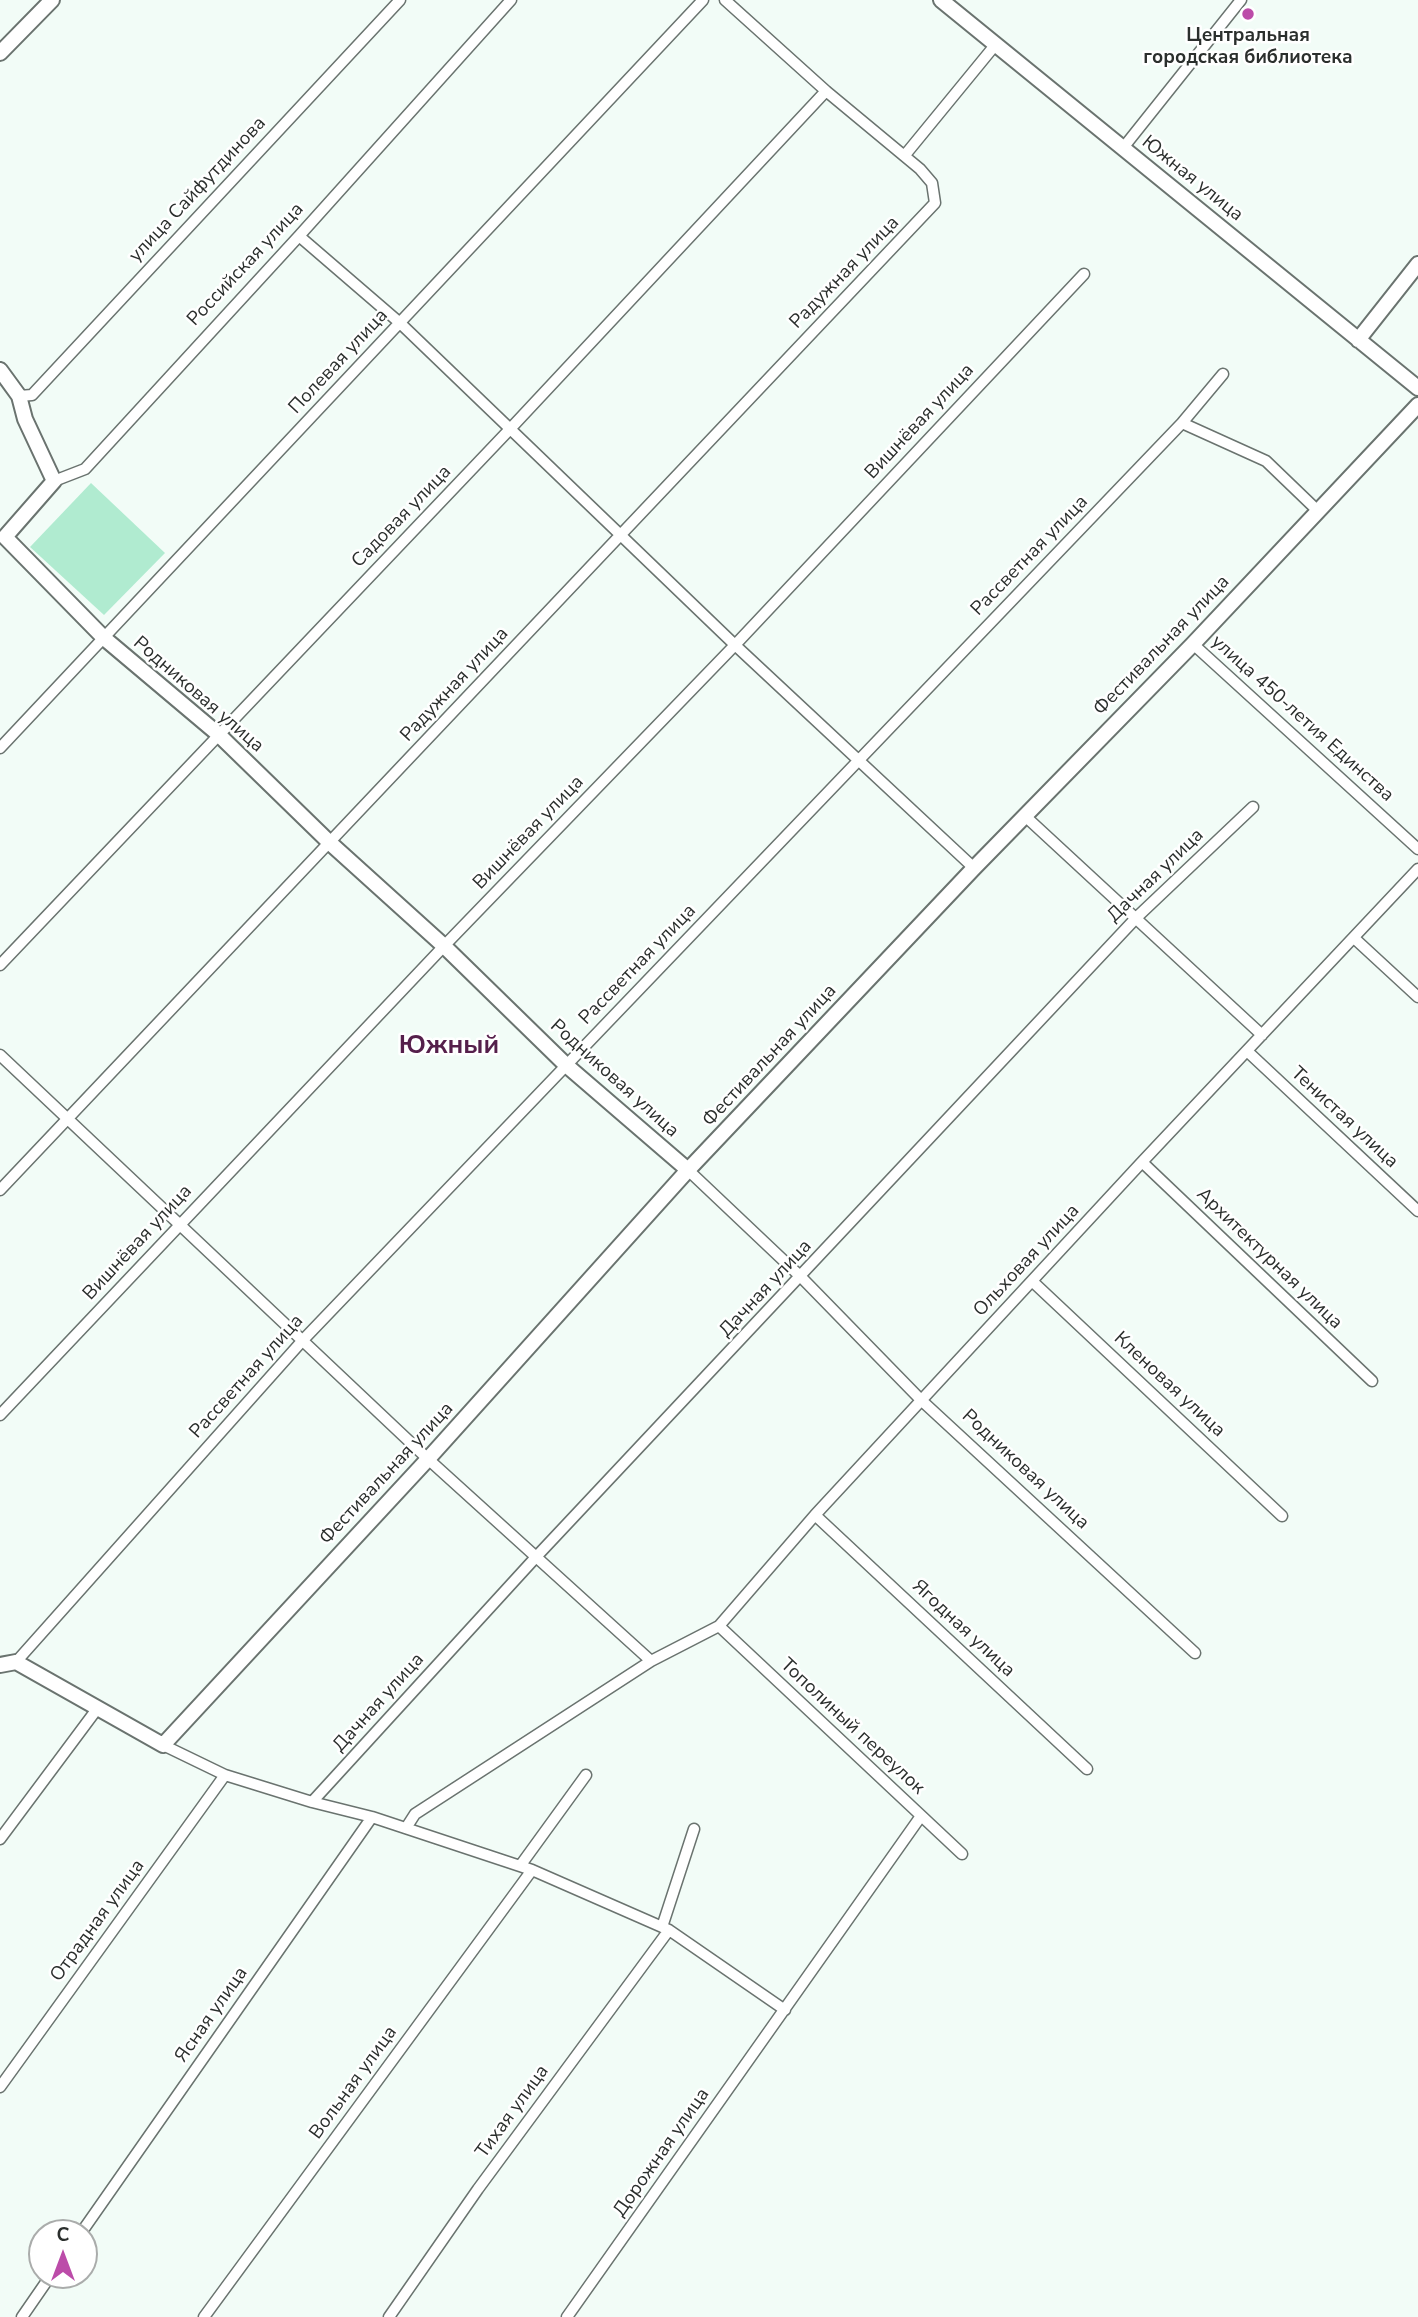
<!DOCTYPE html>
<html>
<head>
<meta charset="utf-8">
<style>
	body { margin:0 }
	#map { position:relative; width:1418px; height:2317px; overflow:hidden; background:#f2fcf7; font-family:"Nunito Sans",sans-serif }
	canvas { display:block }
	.north { position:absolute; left:28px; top:2219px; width:70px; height:70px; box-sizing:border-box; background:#fff; border:2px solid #aaacab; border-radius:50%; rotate:0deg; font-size:19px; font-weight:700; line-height:28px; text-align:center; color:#2b2f2d }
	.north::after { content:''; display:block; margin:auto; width:24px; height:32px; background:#bc4ca9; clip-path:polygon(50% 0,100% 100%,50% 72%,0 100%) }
</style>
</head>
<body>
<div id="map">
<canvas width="1418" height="2317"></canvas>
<div class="north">С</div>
</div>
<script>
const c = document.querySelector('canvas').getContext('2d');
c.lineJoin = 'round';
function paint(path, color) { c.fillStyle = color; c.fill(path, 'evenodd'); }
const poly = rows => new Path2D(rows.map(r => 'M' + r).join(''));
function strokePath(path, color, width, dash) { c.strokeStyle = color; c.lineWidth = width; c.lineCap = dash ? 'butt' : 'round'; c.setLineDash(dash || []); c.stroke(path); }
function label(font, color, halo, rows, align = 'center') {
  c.font = font + ' "Nunito Sans",sans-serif'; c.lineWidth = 5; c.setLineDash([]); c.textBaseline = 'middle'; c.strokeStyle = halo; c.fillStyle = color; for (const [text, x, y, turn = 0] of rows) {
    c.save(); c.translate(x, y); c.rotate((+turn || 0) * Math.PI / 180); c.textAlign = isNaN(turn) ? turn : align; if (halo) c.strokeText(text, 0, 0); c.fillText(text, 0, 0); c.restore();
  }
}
paint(poly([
	[91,483,165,553,104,615,30,547]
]), '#b0ebd0');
const street = poly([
	[1123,148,1241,0],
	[905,155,996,44],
	[299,236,400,323,735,645,974,868],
	[19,396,32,395,400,0],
	[1182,423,1223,374],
	[54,481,85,469,299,236,511,0],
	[1193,644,1418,849],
	[0,748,703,0],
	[1025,816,1262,1035],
	[1354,938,1418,997],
	[0,965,511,428,826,91],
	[1247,1051,1418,1211],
	[0,1055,428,1459,651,1661],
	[1142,1162,1372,1381],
	[688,1170,801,1277,921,1400,1195,1653],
	[0,1190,935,203,932,183,920,169,826,91,725,0],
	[1032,1281,1282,1516],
	[0,1415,444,946,735,645,1084,274],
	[815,1515,1087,1769],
	[719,1626,962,1854],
	[16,1662,303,1340,1182,423,1266,461,1319,512],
	[163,1745,225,1775,312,1802,372,1817,532,1870,669,1930,785,2010],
	[312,1802,536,1557,1137,917,1253,807],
	[406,1828,415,1814,651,1661,719,1626,815,1515,1142,1162,1418,869],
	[0,1839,97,1709],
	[520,1866,586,1775],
	[662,1927,694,1829],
	[0,2087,225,1775],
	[81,2233,372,1817],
	[22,2317,51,2275],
	[204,2317,532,1870],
	[389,2317,478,2189,669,1930],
	[567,2317,921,1816]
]);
const secondary = poly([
	[941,0,1418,388],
	[0,53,52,0],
	[1358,340,1418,264],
	[0,370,19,396,25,419,54,481,5,537,104,638,218,734,330,843,444,946,566,1065,688,1170],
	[0,1665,16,1662,163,1745,428,1459,688,1170,974,868,1193,644,1418,405]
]);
strokePath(street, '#6a736f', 13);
strokePath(secondary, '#6a736f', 18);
strokePath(street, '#fff', 10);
strokePath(secondary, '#fff', 14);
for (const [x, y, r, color] of [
	[1248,14,7,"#bc4ca9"]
]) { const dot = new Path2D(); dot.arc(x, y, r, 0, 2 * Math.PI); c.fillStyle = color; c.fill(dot); strokePath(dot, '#fff', 2.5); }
label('bold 19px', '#2b2f2d', '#fff', [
	["Центральная",1248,36],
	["городская библиотека",1248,58]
]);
label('19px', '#2b2f2d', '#fff', [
	["Южная улица",1192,179,39],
	["улица Сайфутдинова",198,190,-47],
	["Российская улица",246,265,-47],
	["Радужная улица",845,273,-46],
	["Полевая улица",339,362,-47],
	["Вишнёвая улица",920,422,-47],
	["Садовая улица",402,517,-46],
	["Рассветная улица",1030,556,-46],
	["Фестивальная улица",1162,646,-46],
	["Радужная улица",455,685,-47],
	["Родниковая улица",198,695,41],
	["улица 450-летия Единства",1302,719,42],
	["Вишнёвая улица",529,833,-46],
	["Дачная улица",1156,876,-44],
	["Рассветная улица",638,965,-46],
	["Фестивальная улица",770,1056,-47],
	["Родниковая улица",614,1079,42],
	["Тенистая улица",1344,1118,43],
	["Вишнёвая улица",138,1243,-47],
	["Архитектурная улица",1269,1259,44],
	["Ольховая улица",1027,1261,-47],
	["Дачная улица",766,1289,-47],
	["Рассветная улица",247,1377,-48],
	["Кленовая улица",1169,1385,43],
	["Родниковая улица",1025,1470,43],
	["Фестивальная улица",387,1474,-47],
	["Ягодная улица",963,1629,43],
	["Дачная улица",379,1703,-48],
	["Тополиный переулок",852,1727,43],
	["Отрадная улица",98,1921,-54],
	["Ясная улица",212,2015,-55],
	["Вольная улица",354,2083,-54],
	["Тихая улица",513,2112,-54],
	["Дорожная улица",662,2153,-55]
]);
label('bold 26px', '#551f4b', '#fff', [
	["Южный",449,1047]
]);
</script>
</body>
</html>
